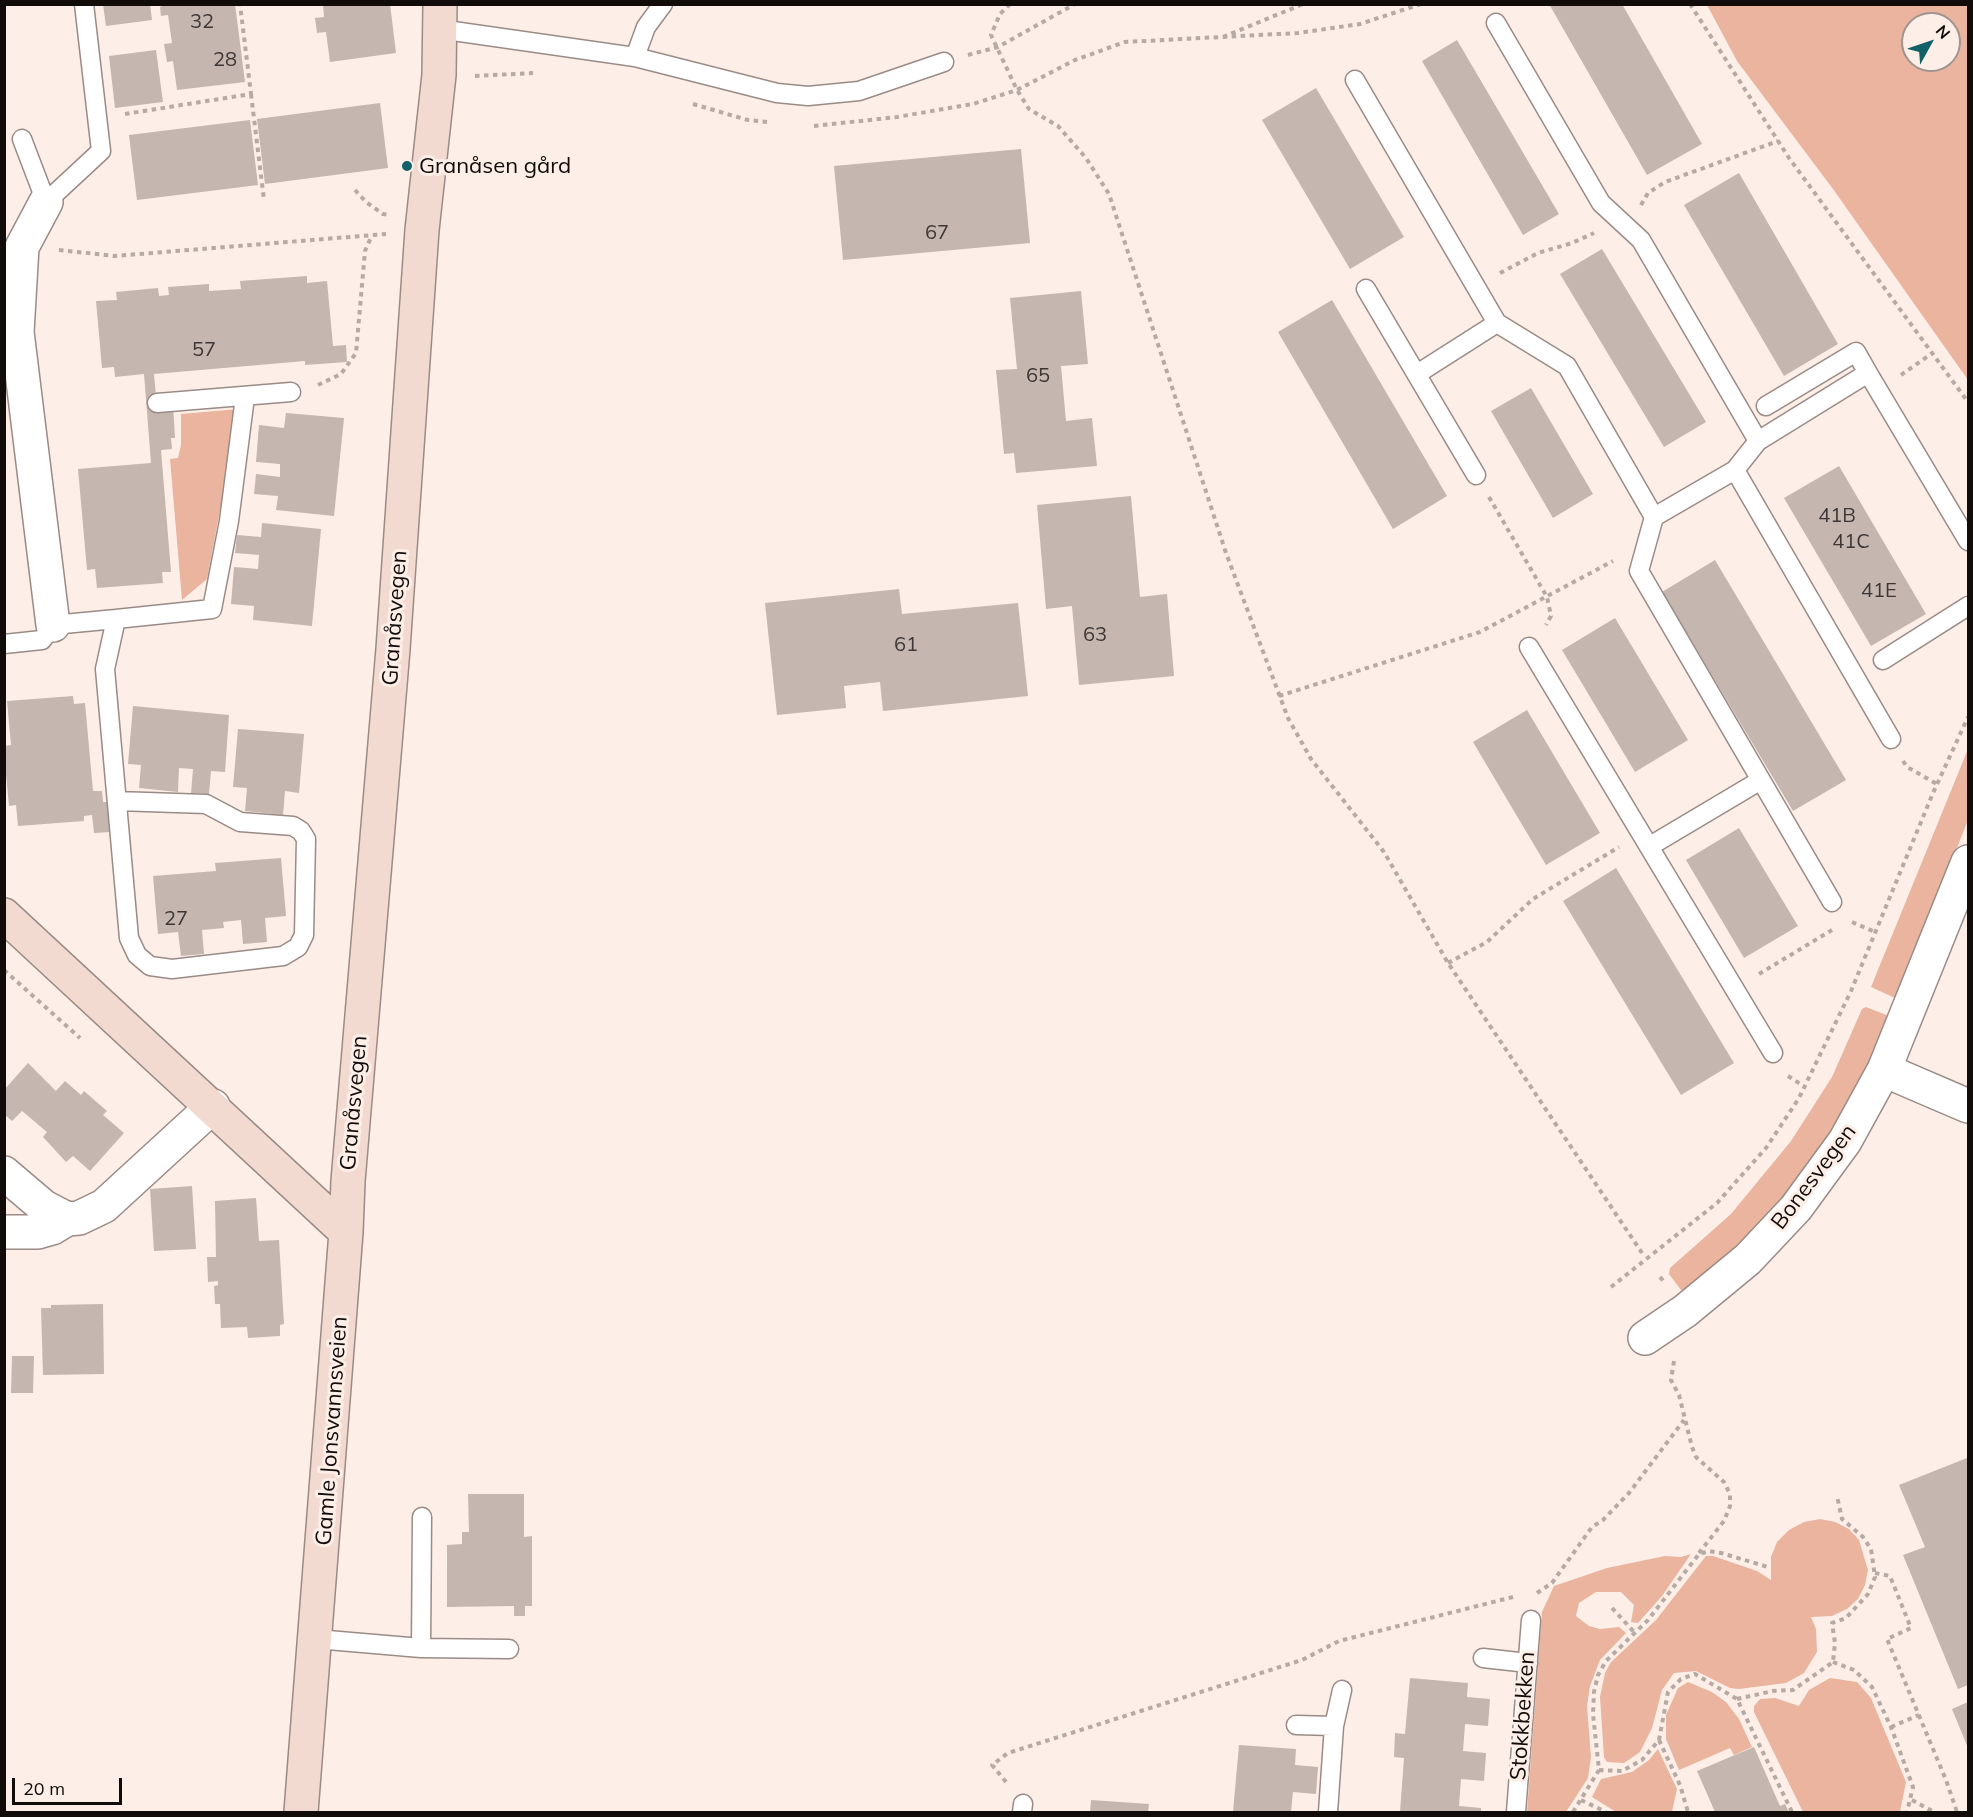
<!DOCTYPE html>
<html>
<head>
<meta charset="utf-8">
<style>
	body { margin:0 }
	#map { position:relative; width:1973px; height:1817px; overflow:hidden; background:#fdeee7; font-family:Mulish,sans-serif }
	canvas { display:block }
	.frame { position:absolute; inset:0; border:6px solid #110c0a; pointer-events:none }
	.north { position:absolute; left:1901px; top:12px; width:60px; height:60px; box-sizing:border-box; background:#fdeee7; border:2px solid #9f948f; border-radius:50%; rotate:50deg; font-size:16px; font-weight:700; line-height:24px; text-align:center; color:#110c0a }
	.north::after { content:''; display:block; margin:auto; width:21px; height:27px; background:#116168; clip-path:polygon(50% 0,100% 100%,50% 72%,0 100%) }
	.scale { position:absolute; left:12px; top:1778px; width:110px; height:27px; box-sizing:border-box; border:3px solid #110c0a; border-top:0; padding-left:8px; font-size:18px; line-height:21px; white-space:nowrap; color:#110c0a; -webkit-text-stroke:4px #fdeee7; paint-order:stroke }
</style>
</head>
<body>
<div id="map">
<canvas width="1973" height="1817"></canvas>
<div class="frame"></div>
<div class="north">N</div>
<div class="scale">20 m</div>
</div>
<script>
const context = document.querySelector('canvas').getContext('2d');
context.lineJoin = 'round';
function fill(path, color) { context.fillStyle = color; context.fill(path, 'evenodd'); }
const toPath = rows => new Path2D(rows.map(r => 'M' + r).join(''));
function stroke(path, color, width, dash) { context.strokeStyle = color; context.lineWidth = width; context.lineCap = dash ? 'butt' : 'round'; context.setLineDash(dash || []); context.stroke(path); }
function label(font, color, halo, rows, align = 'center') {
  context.font = font + ' Mulish,sans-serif'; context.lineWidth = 6; context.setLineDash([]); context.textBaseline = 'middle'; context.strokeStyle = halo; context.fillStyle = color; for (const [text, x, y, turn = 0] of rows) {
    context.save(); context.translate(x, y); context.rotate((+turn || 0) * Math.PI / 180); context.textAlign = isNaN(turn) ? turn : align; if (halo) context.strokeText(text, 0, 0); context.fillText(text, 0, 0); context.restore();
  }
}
fill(toPath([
	[1707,5,1968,5,1968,380,1833,189,1737,61],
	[1913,24,1949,24,1949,60,1913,60],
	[239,409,207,579,182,600,170,459,178,458,181,445,181,414],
	[1968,749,1968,820,1897,999,1871,987],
	[1866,1007,1889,1016,1862,1080,1833,1129,1783,1197,1742,1241,1685,1291,1681,1290,1669,1274,1670,1268,1731,1214,1791,1141,1832,1077,1862,1009],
	[1820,1519,1835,1522,1849,1529,1859,1540,1868,1570,1865,1585,1858,1599,1847,1609,1832,1616,1811,1617,1816,1629,1817,1652,1804,1673,1786,1683,1739,1689,1730,1688,1696,1671,1674,1673,1662,1690,1652,1728,1640,1752,1624,1763,1607,1762,1604,1757,1600,1697,1605,1673,1611,1662,1656,1620,1706,1556,1713,1556,1757,1571,1771,1580,1771,1557,1777,1542,1789,1530,1804,1522],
	[1691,1554,1662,1596,1638,1623,1631,1622,1634,1605,1621,1592,1596,1592,1579,1603,1576,1616,1589,1626,1600,1629,1619,1627,1626,1633,1600,1660,1590,1686,1587,1706,1591,1757,1588,1778,1566,1812,1527,1812,1542,1612,1554,1586,1607,1568,1665,1556,1681,1557],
	[1830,1678,1857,1682,1871,1698,1906,1782,1900,1812,1803,1812,1754,1712,1754,1706,1760,1699,1775,1698,1799,1706,1809,1690],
	[1688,1682,1712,1692,1726,1702,1739,1719,1752,1747,1734,1755,1730,1748,1679,1770,1666,1739,1666,1715,1678,1688],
	[1658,1749,1677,1789,1672,1812,1616,1812,1592,1797,1601,1779,1632,1772,1649,1760]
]), '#eab49e');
fill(toPath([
	[103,4,150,4,152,20,106,26],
	[166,4,235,4,245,82,177,90,173,61,167,62,164,44,172,43,168,15,161,16,160,7],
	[323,4,390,4,396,53,330,62,326,32,317,33,315,18,324,17],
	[1549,4,1622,4,1702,144,1647,175],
	[1457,40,1559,214,1523,235,1422,61],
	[156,50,163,102,115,108,109,56],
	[1316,88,1404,237,1350,269,1262,120],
	[380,103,388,168,265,184,257,119],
	[250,120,258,185,137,200,129,135],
	[1021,149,1030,243,843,260,834,166],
	[1739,173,1838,344,1784,376,1684,205],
	[1602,249,1706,422,1664,447,1560,274],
	[307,276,307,283,327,281,333,346,346,345,347,362,305,365,305,361,154,374,157,407,173,405,175,438,171,438,172,449,161,450,171,572,162,572,163,583,97,588,95,569,87,570,78,469,151,463,144,374,115,377,114,367,102,368,96,301,117,300,116,292,158,288,159,296,169,295,168,287,209,284,209,291,241,289,240,281],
	[1081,291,1088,364,1061,366,1066,421,1092,418,1097,466,1016,473,1014,453,1004,454,996,370,1017,369,1010,298],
	[1332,300,1447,496,1393,529,1278,332],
	[1531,388,1593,494,1553,518,1491,411],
	[286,413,344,418,334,516,276,510,278,496,254,494,256,474,280,477,280,464,256,462,259,425,284,428],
	[1839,466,1926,614,1871,646,1784,498],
	[1131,496,1140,597,1167,594,1174,676,1079,685,1072,606,1046,609,1037,505],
	[262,523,321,529,312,626,253,620,254,606,231,604,234,567,258,569,259,555,235,553,237,535,261,537],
	[1715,560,1846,780,1793,811,1662,592],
	[899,589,902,614,1018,603,1028,696,883,711,880,682,844,686,846,708,777,715,765,603],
	[1615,618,1688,740,1635,772,1562,650],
	[73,696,74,704,85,703,93,791,102,791,103,802,108,802,110,832,94,833,92,815,84,816,84,821,18,826,16,805,9,806,4,753,4,746,11,745,7,701],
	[133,706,229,715,225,772,211,771,209,794,191,793,193,769,179,768,178,792,139,788,141,765,128,764],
	[1527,710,1600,833,1546,865,1473,742],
	[238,729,304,734,299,793,285,791,283,815,245,811,247,788,233,787],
	[1739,828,1798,926,1744,958,1686,860],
	[281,858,286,916,265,918,267,942,243,944,241,920,223,922,224,928,202,930,204,954,181,956,178,932,158,934,153,876,216,871,215,863],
	[1616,868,1734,1063,1681,1095,1563,901],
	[28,1063,56,1091,65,1081,81,1095,84,1091,107,1111,103,1115,124,1133,90,1171,73,1156,66,1162,43,1137,47,1132,22,1111,12,1121,4,1114,4,1090],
	[192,1186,196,1249,154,1251,150,1189],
	[256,1198,259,1241,279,1240,284,1324,280,1325,280,1336,248,1338,247,1327,221,1328,220,1304,215,1304,214,1286,218,1285,218,1281,208,1282,207,1257,216,1257,215,1201],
	[103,1304,104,1374,43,1375,41,1308,51,1308,51,1305],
	[12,1356,34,1356,33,1393,11,1393],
	[1967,1458,1968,1685,1958,1689,1903,1555,1925,1547,1899,1485],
	[468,1494,524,1494,524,1537,532,1536,532,1606,525,1606,525,1616,514,1616,514,1606,447,1607,447,1545,462,1544,462,1532,469,1532],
	[1410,1678,1468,1683,1467,1697,1490,1699,1488,1726,1465,1724,1463,1751,1486,1753,1484,1781,1461,1779,1459,1806,1481,1808,1481,1812,1400,1812,1404,1758,1394,1757,1395,1733,1405,1734],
	[1968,1702,1968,1748,1952,1709],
	[1239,1745,1296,1749,1295,1765,1318,1767,1316,1794,1293,1792,1291,1812,1233,1812],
	[1754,1747,1780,1806,1785,1804,1789,1812,1715,1812,1697,1771],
	[1091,1800,1149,1804,1148,1812,1090,1812]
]), '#c5b6b0');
const lane = toPath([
	[1496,23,1601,203,1641,240,1758,441],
	[439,29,635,57,777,93,808,96,859,91,944,62],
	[635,57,646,27,663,4],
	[1355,80,1497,323,1567,366,1654,517],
	[22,139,46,202,101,151,84,4],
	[1366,289,1476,475],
	[1417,374,1497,323],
	[157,403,291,392],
	[1766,406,1856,352,1868,373],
	[1735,470,1891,739],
	[116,619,212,609,229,521,245,397],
	[4,644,42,640,53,625,116,619,105,669,129,938,137,955,150,966,172,969,283,956,298,947,304,935,306,839,301,831,293,826,240,822,206,804,117,801],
	[1529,647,1773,1053],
	[1883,660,1968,606],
	[1650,846,1761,780],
	[1832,902,1639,571,1654,517,1735,470,1758,441,1868,373,1968,541],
	[316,1639,421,1648,509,1649],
	[421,1648,422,1517],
	[1483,1658,1528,1663],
	[1296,1725,1334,1726],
	[1022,1812,1023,1804],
	[1328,1812,1334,1726,1342,1690],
	[1516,1812,1531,1620]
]);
const street = toPath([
	[46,202,22,247,17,332,53,625],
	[1884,1070,1968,1106],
	[4,1173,44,1207,67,1219,79,1218,104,1206,213,1106],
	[4,1232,38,1232,52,1228,67,1219],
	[1645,1338,1685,1311,1748,1259,1796,1208,1845,1141,1884,1070,1968,862]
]);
const secondary = toPath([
	[4,915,346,1232],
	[301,1812,346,1232,348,1181,393,649,422,230,439,75,440,4]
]);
stroke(lane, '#9a8b86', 21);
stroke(street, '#9a8b86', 36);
stroke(secondary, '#9a8b86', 36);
stroke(toPath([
	[1010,4,1000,14,991,35,1017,90,1029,109,1058,126,1086,158,1109,194,1226,553,1288,718,1311,759,1384,852,1448,963,1642,1253],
	[1690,4,1789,158,1968,402],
	[1223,37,1303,4],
	[968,55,998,47,1075,4],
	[475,76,533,73],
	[251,94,264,200],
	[693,104,748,120,767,122],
	[125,114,251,94,240,4],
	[814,126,897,117,973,104,1017,90,1075,60,1125,42,1298,33,1360,24,1421,4],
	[355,190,366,202,383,214,390,215],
	[1641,205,1648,193,1665,182,1778,141],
	[59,250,115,256,386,234],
	[1500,273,1538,253,1572,243,1594,233],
	[1901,375,1931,354],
	[318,385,341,374,356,353,365,251,372,235],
	[1489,497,1547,597,1551,616,1546,625],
	[1279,696,1480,632,1613,561],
	[1903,761,1907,767,1937,784],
	[1852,922,1875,932],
	[1448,963,1487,942,1533,899,1619,847],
	[4,970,80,1038],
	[1759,974,1832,930],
	[1788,1076,1805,1087],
	[1660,1277,1665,1283],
	[1611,1287,1717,1203,1766,1148,1799,1098,1851,991,1933,793,1968,717],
	[1674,1361,1671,1380,1679,1395,1692,1447,1696,1457,1724,1482,1730,1494,1730,1506,1724,1521,1699,1553],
	[1875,1573,1890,1576,1911,1628,1887,1639,1946,1780,1957,1812],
	[1537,1593,1552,1583,1592,1527,1603,1520,1629,1493,1684,1420],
	[1612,1608,1635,1633],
	[1833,1662,1854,1670,1872,1687,1891,1727,1913,1787,1907,1812],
	[1737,1699,1773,1691,1793,1690,1833,1662,1835,1643,1832,1623,1846,1618,1868,1594,1875,1577,1871,1549,1863,1537,1842,1519,1837,1496],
	[1891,1727,1919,1715],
	[1659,1740,1680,1785,1688,1812],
	[1599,1770,1622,1771,1642,1760,1659,1740,1668,1692,1681,1679,1695,1674,1737,1699,1792,1812],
	[1006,1782,992,1765,1008,1753,1302,1660,1339,1641,1513,1597],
	[1581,1800,1606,1812],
	[1912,1800,1934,1812],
	[1573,1812,1599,1770,1593,1714,1594,1692,1598,1675,1606,1661,1648,1620,1699,1554,1709,1551,1721,1553,1768,1567]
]), '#b6aaa4', 4, [4.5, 4.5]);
stroke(lane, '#fff', 18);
stroke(street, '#fff', 33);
stroke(secondary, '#f2dad0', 33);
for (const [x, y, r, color] of [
	[407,166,6,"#116168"]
]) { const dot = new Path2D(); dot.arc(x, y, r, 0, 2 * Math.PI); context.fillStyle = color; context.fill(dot); stroke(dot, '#fdeee7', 2); }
label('20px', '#3e3634', null, [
	["32",202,22],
	["28",225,60],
	["67",937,233],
	["57",204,350],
	["65",1038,376],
	["41B",1837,516],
	["41C",1851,542],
	["41E",1879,591],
	["63",1095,635],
	["61",906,645],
	["27",176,919]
]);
label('22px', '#110c0a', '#fdeee7', [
	["Granåsen gård",419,166]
], 'left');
label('22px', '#110c0a', '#fdeee7', [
	["Granåsvegen",395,618,-86],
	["Granåsvegen",354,1103,-85],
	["Bonesvegen",1814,1177,-53],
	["Gamle Jonsvannsveien",332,1431,-86],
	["Stokkbekken",1523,1716,-86]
]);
</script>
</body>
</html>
